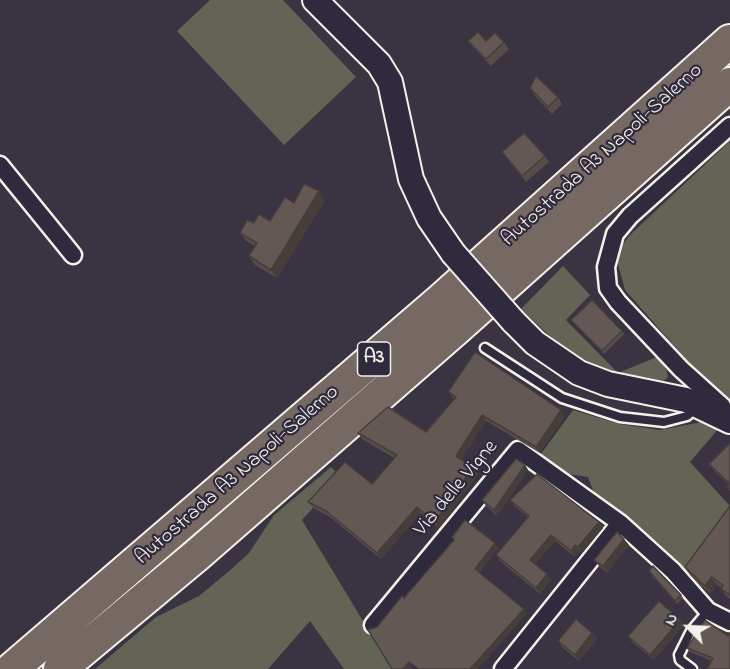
<!DOCTYPE html>
<html>
<head>
<meta charset="utf-8">
<style>
	body { margin:0 }
	#map { position:relative; width:730px; height:669px; overflow:hidden; background:#3a3342; font-family:"Indie Flower",sans-serif }
	canvas { display:block }
	.north { position:absolute; left:658px; top:597px; width:60px; height:60px; -webkit-text-stroke:4px #2f2a3d; paint-order:stroke; rotate:294deg; font-size:16px; font-weight:700; line-height:24px; text-align:center; color:#f4f1e8 }
	.north::after { content:''; display:block; margin:auto; width:21px; height:27px; background:#f4f1e8; clip-path:polygon(50% 0,100% 100%,50% 72%,0 100%) }
</style>
</head>
<body>
<div id="map">
<canvas width="730" height="669"></canvas>
<div class="north">N</div>
</div>
<script>
const context = document.querySelector('canvas').getContext('2d');
context.lineJoin = 'round';
function fill(path, color) { context.fillStyle = color; context.fill(path, 'evenodd'); }
const toPath = rows => new Path2D(rows.map(r => 'M' + r).join(''));
function stroke(path, color, width, dash) { context.strokeStyle = color; context.lineWidth = width; context.lineCap = dash ? 'butt' : 'round'; context.setLineDash(dash || []); context.stroke(path); }
function label(font, color, halo, rows, align = 'center') {
  context.font = font + ' "Indie Flower",sans-serif'; context.lineWidth = 4.5; context.setLineDash([]); context.textBaseline = 'middle'; context.strokeStyle = halo; context.fillStyle = color; for (const [text, x, y, turn = 0] of rows) {
    context.save(); context.translate(x, y); context.rotate((+turn || 0) * Math.PI / 180); context.textAlign = isNaN(turn) ? turn : align; if (halo) context.strokeText(text, 0, 0); context.fillText(text, 0, 0); context.restore();
  }
}
fill(toPath([
	[210,0,283,0,356,77,284,145,177,31],
	[730,141,730,409,625,290,618,264,623,244,631,234],
	[563,266,590,295,566,320,618,373,657,357,667,371,668,377,661,383,604,372,567,352,521,309],
	[573,410,619,424,660,430,707,421,720,427,690,462,730,506,730,513,685,573,678,563,596,498,588,477,562,473,538,458],
	[331,467,341,477,302,520,392,669,344,669,310,621,268,669,95,669,156,617,199,596,228,572,249,553,274,515]
]), '#636456');
const lane = toPath([
	[485,348,562,398,620,417,664,422,687,416,696,408],
	[692,669,680,660,679,655,691,631,708,611]
]);
const street = toPath([
	[0,165,73,255],
	[729,420,722,406,681,369,618,302,608,288,606,267,615,234,630,216,730,126],
	[373,625,518,450,620,523,673,571,708,611,730,622],
	[503,669,620,523]
]);
const secondary = toPath([
	[315,0,379,64,390,82,411,179,429,218,453,253],
	[513,321,535,343,579,373,608,384,686,400,730,421]
]);
const highway = toPath([
	[12,669,440,301,730,41],
	[60,669,197,555,457,328,730,84]
]);
stroke(lane, '#f4f1e8', 13);
stroke(street, '#f4f1e8', 21);
stroke(secondary, '#f4f1e8', 28);
stroke(highway, '#f4f1e8', 36);
stroke(lane, '#2f2a3d', 8);
stroke(street, '#2f2a3d', 16);
stroke(secondary, '#2f2a3d', 24);
stroke(highway, '#766964', 32);
const secondaryBridge = toPath([
	[453,253,513,321]
]);
stroke(secondaryBridge, '#f4f1e8', 28, []);
stroke(secondaryBridge, '#2f2a3d', 24);
fill(toPath([
	[468,41,504,42,509,49,491,66,473,47],
	[530,88,558,97,562,104,552,114,534,95],
	[502,152,545,156,549,162,526,182],
	[325,200,277,278,255,265,249,256,255,246,246,241,240,233,270,221,294,203],
	[571,320,622,331,624,334,604,354],
	[448,392,565,416,540,453,486,421,461,460,478,474,439,528,421,513,381,559,330,517,313,508,308,502,372,484,394,458,362,439,358,433,426,432,454,399],
	[730,443,730,491,727,487,729,485,715,472,709,464],
	[525,465,528,470,497,516,486,506,482,500],
	[510,500,599,522,603,528,582,553,580,551,575,557,555,541,535,564,547,574,551,580,540,594,500,561,496,555,528,517,514,506],
	[730,506,730,599,726,596,721,589,721,588,717,585,710,594,690,575,685,567],
	[629,545,607,573,599,566,594,560],
	[651,575,681,595,683,598,677,604],
	[680,620,684,625,654,660,632,642,628,636],
	[592,633,597,639,579,661,562,647,558,641],
	[728,636,712,661,690,652,687,648]
]), '#564c48');
fill(toPath([
	[319,191,325,200,277,278,271,270],
	[561,410,565,416,540,453,536,447],
	[482,415,486,421,460,462,456,456],
	[525,465,528,470,497,516,494,510],
	[473,467,478,474,439,528,435,522],
	[417,507,421,513,381,559,377,553],
	[599,522,603,528,582,553,578,547],
	[551,535,555,541,534,565,530,560],
	[624,539,629,545,607,573,603,566],
	[495,543,499,548,479,574,475,569],
	[575,545,580,551,575,557,571,551],
	[547,574,551,580,540,594,536,588],
	[712,577,717,585,710,594,705,586],
	[524,609,527,614,478,669,470,669],
	[680,620,684,625,654,660,650,655],
	[592,633,597,639,579,661,575,655],
	[409,662,413,667,411,669,403,669]
]), '#463e3b');
const building = toPath([
	[478,32,486,41,495,33,504,42,486,59,468,41,478,32],
	[536,76,558,97,548,107,530,88,536,76],
	[524,133,545,156,522,176,502,152,524,133],
	[304,184,319,191,271,270,249,256,257,243,240,233,247,220,254,223,259,214,270,221,285,197,294,203,304,184],
	[592,300,622,331,602,351,571,320,592,300],
	[475,352,561,410,536,447,482,415,456,456,473,467,435,522,417,507,377,553,326,511,308,502,345,462,372,484,397,455,358,433,388,407,426,432,456,397,448,392,475,352],
	[730,443,730,489,727,487,730,484,709,464,730,443],
	[516,459,525,465,494,510,482,500,516,459],
	[537,474,599,522,578,547,575,545,571,551,551,535,530,560,547,574,536,588,496,555,529,516,510,500,537,474],
	[730,506,730,595,721,589,723,585,712,577,705,586,685,567,730,506],
	[465,520,495,543,475,569,524,609,470,669,419,669,409,662,403,669,392,669,368,630,377,627,402,596,404,598,454,540,452,537,465,520],
	[617,532,624,539,603,566,594,560,617,532],
	[653,566,681,595,675,601,649,571,653,566],
	[659,601,680,620,650,655,628,636,659,601],
	[576,619,592,633,575,655,558,641,576,619],
	[705,620,728,636,730,633,730,669,707,669,713,658,687,648,705,620]
]);
fill(building, '#645854');
stroke(building, '#463e3b', 1.5);
for (const [x, y, w] of [
	[374,359,33]
]) { const box = new Path2D(); box.roundRect(x - w / 2, y - 17, w, 34, 4.5); context.fillStyle = '#2f2a3d'; context.fill(box); stroke(box, '#f4f1e8', 1.5); }
label('bold 20px', '#f4f1e8', null, [
	["A3",374,359]
]);
label('21px', '#f4f1e8', '#2f2a3d', [
	["Autostrada A3 Napoli-Salerno",603,156,-42],
	["Autostrada A3 Napoli-Salerno",238,476,-41],
	["Via delle Vigne",457,489,-50]
]);
</script>
</body>
</html>
